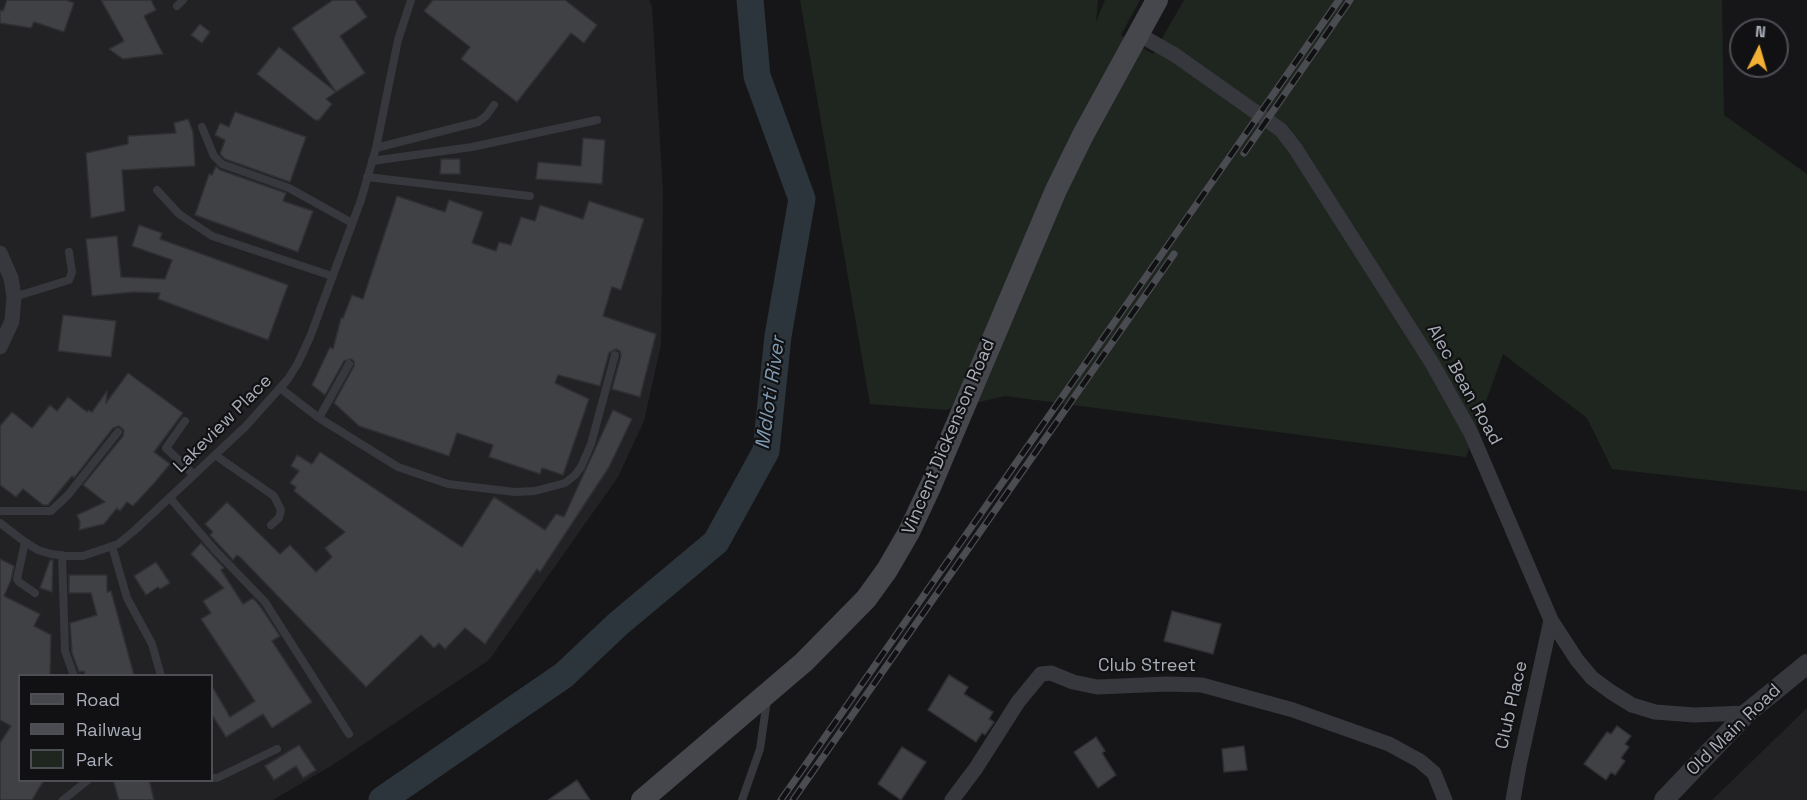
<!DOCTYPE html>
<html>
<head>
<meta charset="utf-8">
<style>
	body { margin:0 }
	#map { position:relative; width:1807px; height:800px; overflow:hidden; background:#161618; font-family:"Space Grotesk",sans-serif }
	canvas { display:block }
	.legend { position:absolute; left:18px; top:674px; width:195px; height:108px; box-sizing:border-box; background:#111113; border:2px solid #4d4f55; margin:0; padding:8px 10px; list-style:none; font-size:18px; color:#a8adb8 }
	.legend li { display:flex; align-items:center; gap:12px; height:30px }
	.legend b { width:30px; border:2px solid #4d4f55 }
	.north { position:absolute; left:1729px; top:18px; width:60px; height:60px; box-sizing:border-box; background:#111113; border:2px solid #4d4f55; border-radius:50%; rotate:5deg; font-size:16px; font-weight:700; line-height:24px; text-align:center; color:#a8adb8 }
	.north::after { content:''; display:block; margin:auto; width:21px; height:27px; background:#f2b134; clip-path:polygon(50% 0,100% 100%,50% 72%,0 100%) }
</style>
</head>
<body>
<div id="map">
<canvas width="1807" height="800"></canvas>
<ul class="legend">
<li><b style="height:8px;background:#45474d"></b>Road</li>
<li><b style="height:8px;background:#4a4c52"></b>Railway</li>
<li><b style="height:16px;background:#1e261f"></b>Park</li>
</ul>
<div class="north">N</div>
</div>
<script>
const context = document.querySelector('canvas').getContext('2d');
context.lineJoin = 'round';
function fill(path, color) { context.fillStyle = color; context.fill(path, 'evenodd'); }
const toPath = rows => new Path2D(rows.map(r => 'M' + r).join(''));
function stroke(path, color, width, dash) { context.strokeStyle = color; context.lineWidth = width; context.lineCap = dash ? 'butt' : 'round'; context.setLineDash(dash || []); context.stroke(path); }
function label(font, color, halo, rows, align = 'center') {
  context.font = font + ' "Space Grotesk",sans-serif'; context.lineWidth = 4.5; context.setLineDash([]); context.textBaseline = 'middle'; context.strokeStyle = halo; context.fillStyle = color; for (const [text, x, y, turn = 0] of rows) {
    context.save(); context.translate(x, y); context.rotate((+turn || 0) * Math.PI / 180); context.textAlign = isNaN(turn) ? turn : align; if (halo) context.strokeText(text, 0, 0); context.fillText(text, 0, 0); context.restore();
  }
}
fill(toPath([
	[0,0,649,0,652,6,663,193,661,345,644,421,618,477,489,660,331,766,273,800,0,800],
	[20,676,212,676,212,780,20,780],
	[1807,708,1807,800,1712,800]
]), '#222225');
fill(toPath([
	[800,0,1098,0,1096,22,1105,0,1140,0,1121,35,1153,54,1184,0,1722,0,1724,115,1807,174,1807,491,1612,469,1587,418,1503,354,1466,457,1005,396,945,410,870,404]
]), '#1e261f');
stroke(toPath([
	[382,800,564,675,618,624,716,542,766,451,778,336,802,199,757,76,750,0]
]), '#2c353c', 27);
const building = toPath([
	[7,0,66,0,74,3,64,32,34,22,31,28,0,23,0,10,3,11,7,0],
	[101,0,151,0,156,10,144,16,163,54,123,59,109,49,124,41,101,0],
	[333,0,355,0,367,17,340,36,365,73,336,92,292,28,333,0],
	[433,0,565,0,597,25,584,43,571,33,517,102,461,59,470,47,424,11,433,0],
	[200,24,210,32,202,43,191,35,200,24],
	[279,47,336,92,326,99,332,104,319,120,315,120,257,74,279,47],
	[235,112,306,137,290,182,225,159,220,154,225,140,215,135,220,123,229,127,235,112],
	[188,119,193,132,195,166,122,170,125,211,91,218,86,153,128,144,128,136,176,133,174,123,188,119],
	[583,138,605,140,602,184,536,179,538,162,581,166,583,138],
	[441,159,460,159,460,174,440,174,441,159],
	[216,166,220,170,286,193,283,201,313,211,298,252,195,215,209,174,212,175,216,166],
	[397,196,445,212,449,200,483,212,472,243,496,251,499,242,511,245,521,217,535,221,540,205,583,219,589,201,644,219,621,290,612,287,603,316,656,334,640,397,612,389,621,356,620,351,616,349,609,353,600,386,558,375,555,383,589,399,563,475,542,468,540,474,489,457,493,445,457,433,449,456,359,426,334,403,354,366,354,361,351,359,344,361,325,395,312,385,330,347,333,349,341,318,343,318,352,295,363,299,397,196],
	[139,225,162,233,160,239,288,285,268,340,158,299,160,293,134,292,92,296,86,239,117,236,121,277,165,279,172,260,132,246,139,225],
	[63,315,116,321,111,357,58,351,63,315],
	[128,373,183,413,154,452,170,464,156,481,133,506,127,502,120,511,117,508,104,524,79,530,80,522,77,515,105,502,83,485,123,436,124,430,119,426,113,428,74,478,72,476,48,505,43,505,23,489,16,497,0,485,0,426,12,412,32,428,50,405,57,411,68,397,87,412,88,410,92,412,107,391,106,403,128,373],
	[613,410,632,419,609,467,540,572,537,569,485,644,465,628,445,649,439,643,434,648,421,635,366,687,241,558,237,555,233,560,210,535,213,532,205,524,227,502,280,554,290,545,316,572,332,557,325,548,345,532,294,491,296,487,290,483,299,471,291,466,297,455,312,464,320,452,462,547,494,497,545,530,556,514,564,517,613,410],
	[201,543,224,568,221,570,243,604,253,598,260,606,280,636,272,641,312,702,272,728,263,714,226,737,212,715,212,686,230,717,255,701,201,619,211,613,203,601,224,588,191,554,201,543],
	[0,559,14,566,11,580,4,596,40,614,34,626,51,635,50,675,20,675,20,780,44,780,32,800,0,800,0,743,11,726,0,720,0,559],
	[50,560,53,560,52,592,40,588,50,560],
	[156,562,170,583,160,589,158,587,146,595,134,576,156,562],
	[69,575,107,575,107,592,111,591,134,675,85,675,84,671,79,672,72,653,70,623,97,615,91,593,69,593,69,575],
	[1172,611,1221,624,1213,654,1164,641,1172,611],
	[949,675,968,687,964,694,993,712,989,719,994,722,985,735,982,733,976,742,928,710,949,675],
	[1617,726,1631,736,1625,744,1629,747,1621,758,1625,761,1615,775,1611,772,1606,780,1584,764,1607,732,1611,734,1617,726],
	[1096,737,1105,751,1102,753,1116,775,1098,788,1074,752,1096,737],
	[299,745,316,770,303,778,296,766,274,780,265,766,299,745],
	[1244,746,1247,770,1224,772,1222,749,1244,746],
	[902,747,926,762,901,800,878,784,902,747],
	[113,780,149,780,154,800,119,800,113,780],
	[577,780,590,800,548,800,577,780]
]);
fill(building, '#404145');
stroke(building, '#303034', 1.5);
stroke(toPath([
	[177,6,183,0],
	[202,127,214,156,222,164,289,188,352,223],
	[376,148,478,122,486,116,494,105],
	[372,161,472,147,597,120],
	[367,177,530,196],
	[157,190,179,214,212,236,332,276],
	[14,297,69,280,72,272,69,252],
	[280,388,319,418,398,467,448,484,515,492,535,491,565,483,575,475,581,467,591,444,615,355],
	[319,418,349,364],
	[185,421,166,448,194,475],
	[215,455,274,496,281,510,279,518,271,525],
	[170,498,214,549,265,602,349,734],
	[0,511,51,511,68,495,118,432],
	[0,523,25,542,38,550,51,554,66,556,83,556,118,544,134,531,246,426,288,379,298,363,310,337,361,200,376,148,398,40,411,0],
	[25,542,17,579,19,582,35,593],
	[112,546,127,598,152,644,161,676],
	[62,555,65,651,74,676],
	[212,778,217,778,277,749],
	[63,800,88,780],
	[742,800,760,749,767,700]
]), '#37383d', 8);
stroke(toPath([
	[1138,34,1175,55,1281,130,1295,148,1432,363,1471,433,1551,620,1577,660,1592,678,1611,692,1632,705,1655,712,1694,715,1747,713],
	[0,253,11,278,14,297,12,321,0,347],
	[952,800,976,768,1018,702,1041,674,1051,673,1073,682,1097,687,1167,684,1202,685,1293,710,1389,744,1420,761,1434,773,1445,800],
	[1513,800,1519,766,1551,620]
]), '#37383d', 15);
stroke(toPath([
	[1664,800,1747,713,1807,664]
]), '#37383d', 20);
stroke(toPath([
	[642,800,804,662,866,599,887,570,909,532,931,485,1056,190,1083,135,1157,0]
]), '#45474d', 22);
const rail = toPath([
	[1244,153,1350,0],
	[781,800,1339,0],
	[793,800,1174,254]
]);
stroke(rail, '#4a4c52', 7);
stroke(rail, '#111113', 4.5, [14]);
label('18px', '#a8adb8', '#111113', [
	["Alec Bean Road",1464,385,61],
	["Lakeview Place",223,424,-45],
	["Vincent Dickenson Road",949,437,-67],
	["Club Street",1147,666],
	["Club Place",1512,705,-77],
	["Old Main Road",1734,730,-44]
]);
label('italic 20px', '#7f9bb3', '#111113', [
	["Mdloti River",771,393,-82]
]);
</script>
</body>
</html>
